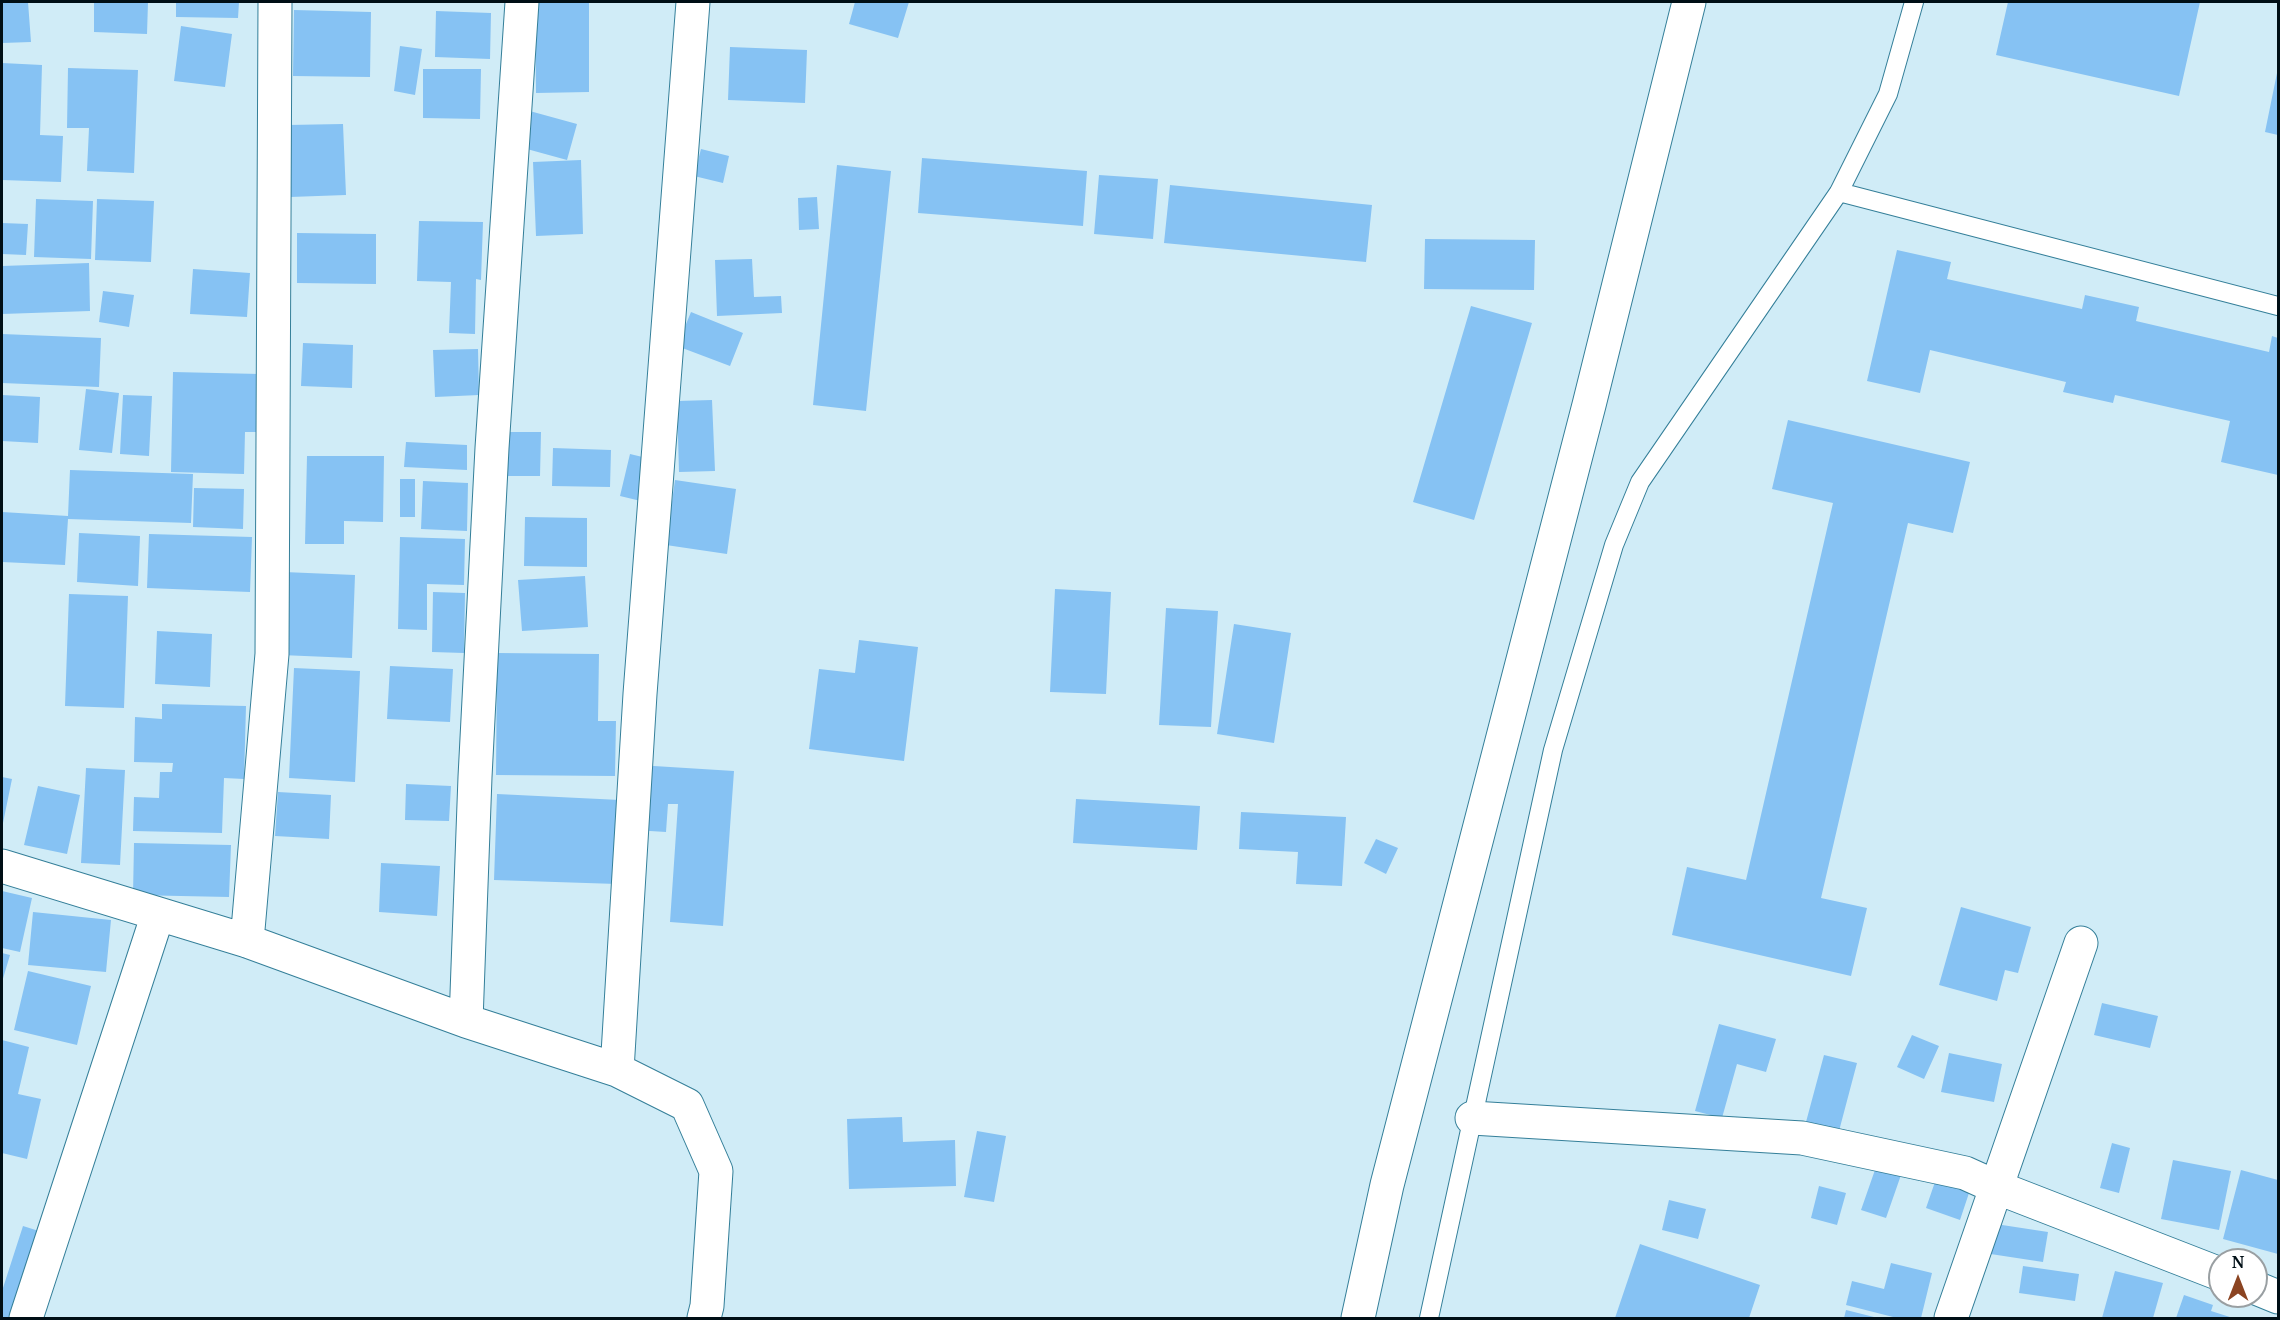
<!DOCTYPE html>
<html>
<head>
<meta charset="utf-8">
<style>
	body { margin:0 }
	#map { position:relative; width:2280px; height:1320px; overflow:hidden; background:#d0ecf7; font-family:"Noto Serif",serif }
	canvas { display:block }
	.frame { position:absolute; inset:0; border:3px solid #000f16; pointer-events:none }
	.north { position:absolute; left:2208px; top:1248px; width:60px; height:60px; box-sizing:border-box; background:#fff; border:2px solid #999fa2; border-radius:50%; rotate:0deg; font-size:16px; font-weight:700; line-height:24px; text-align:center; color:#000f16 }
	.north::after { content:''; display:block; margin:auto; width:21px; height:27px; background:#8b4422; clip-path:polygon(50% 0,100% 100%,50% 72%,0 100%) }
</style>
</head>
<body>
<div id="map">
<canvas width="2280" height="1320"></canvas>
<div class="frame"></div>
<div class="north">N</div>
</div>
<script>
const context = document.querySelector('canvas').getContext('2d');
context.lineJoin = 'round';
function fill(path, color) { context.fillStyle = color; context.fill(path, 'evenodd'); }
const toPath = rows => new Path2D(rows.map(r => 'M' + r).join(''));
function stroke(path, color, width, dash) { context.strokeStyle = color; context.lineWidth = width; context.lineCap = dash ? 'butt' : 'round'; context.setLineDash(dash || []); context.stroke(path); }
fill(toPath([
	[2,2,28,2,31,42,2,43],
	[94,2,148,2,147,34,94,32],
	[176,2,239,2,238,18,176,17],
	[535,2,589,2,589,92,536,93],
	[855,2,909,2,898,38,849,24],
	[2008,2,2200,2,2179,96,1996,55],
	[294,10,371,12,370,77,293,76],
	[436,11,491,13,490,59,435,57],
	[181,26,232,34,225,87,174,81],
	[400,46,422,49,415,95,394,91],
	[730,47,807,50,805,103,728,100],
	[2,63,42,65,40,135,63,136,61,182,2,180],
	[68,68,138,70,134,173,87,171,89,128,67,128],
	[423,69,481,69,480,119,423,118],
	[2277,73,2278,73,2278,135,2265,132],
	[526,110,577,124,567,160,516,146],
	[343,124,346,195,290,197,288,125],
	[701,149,729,156,723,183,694,176],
	[922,158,1087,171,1083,226,918,213],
	[581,160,583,234,536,236,533,162],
	[837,165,891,171,866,411,813,405],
	[1099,175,1158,179,1153,239,1094,234],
	[1170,185,1372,205,1366,262,1164,243],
	[817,197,819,229,799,230,798,198],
	[36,199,93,201,91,259,34,257],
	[97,199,154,201,151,262,95,260],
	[419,221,483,222,481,280,476,279,475,334,449,333,451,282,417,281],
	[2,223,28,224,26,255,2,254],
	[297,233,376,234,376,284,297,283],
	[1425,239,1535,240,1534,290,1424,289],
	[1897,250,1951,262,1947,279,2082,309,2085,295,2139,307,2136,321,2269,352,2272,336,2278,338,2278,475,2221,462,2230,421,2115,395,2113,403,2063,392,2066,382,1930,350,1920,393,1867,381],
	[752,259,754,297,781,296,782,313,717,316,715,260],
	[89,263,90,311,2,314,2,266],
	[193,269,250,273,247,317,190,314],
	[103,291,134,295,129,327,99,322],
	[1471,306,1532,323,1474,520,1413,502],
	[691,312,743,333,730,366,677,346],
	[2,334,101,338,99,387,2,383],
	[303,343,353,345,352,388,301,386],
	[478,349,479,395,435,397,433,350],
	[173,372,260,374,258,432,245,432,244,474,171,472],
	[86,389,119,393,112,453,79,450],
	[2,395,40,397,38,443,2,441],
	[123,395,152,396,149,456,120,454],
	[712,400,715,471,679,472,677,401],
	[1788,420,1970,462,1953,533,1908,523,1821,898,1867,908,1851,976,1672,935,1687,867,1746,880,1833,503,1772,489],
	[506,432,541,432,540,476,505,476],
	[406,442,467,445,467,470,404,467],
	[553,448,611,450,610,487,552,486],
	[630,454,655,460,645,502,620,496],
	[307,456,384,456,383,522,344,521,344,544,305,544],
	[70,470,193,474,191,523,68,519,65,565,2,562,2,512,68,516],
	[400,479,415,479,415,517,400,517],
	[675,480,736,489,727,554,666,545],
	[423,481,468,483,467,531,421,529],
	[194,488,244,489,243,529,193,527],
	[525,517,587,518,587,567,524,566],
	[79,533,140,536,138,586,77,582],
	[149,534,252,537,250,592,147,588],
	[400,537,465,539,464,585,427,584,427,630,398,629],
	[284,572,355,575,352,658,281,655],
	[585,576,588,627,522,631,518,580],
	[1055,589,1111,592,1106,694,1050,692],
	[433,592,465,593,464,653,432,652],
	[69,594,128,596,124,708,65,706],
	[1166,608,1218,611,1211,727,1159,725],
	[1234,624,1291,633,1274,743,1217,734],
	[157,631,212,634,210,687,155,684],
	[859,640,918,647,904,761,809,749,819,669,855,673],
	[497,653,599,654,598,721,616,721,615,776,496,775],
	[390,666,453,669,450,722,387,719],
	[294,668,360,671,355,782,289,778],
	[162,704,246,706,244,779,224,778,222,833,133,831,134,797,159,798,160,772,172,772,173,763,134,762,135,717,162,719],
	[638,765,734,771,723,926,670,922,678,804,668,804,666,832,634,830],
	[86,768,125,770,120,865,81,863],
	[2,777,12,779,3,823,2,823],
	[406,784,451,786,449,821,405,820],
	[38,786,80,795,67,854,24,845],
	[278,792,331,795,329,839,275,836],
	[497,794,620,800,617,884,494,880],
	[1076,799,1200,806,1197,850,1073,843],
	[1241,812,1346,817,1342,886,1296,884,1298,852,1239,849],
	[1376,839,1398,848,1386,874,1364,863],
	[134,843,231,845,229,897,133,895],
	[381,863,440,866,437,916,379,912],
	[2,891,32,898,20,952,2,948],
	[1961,907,2031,927,2018,973,2005,970,1997,1001,1939,985],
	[33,912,111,920,106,972,28,965],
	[2,953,10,955,2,982],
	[28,971,91,986,77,1045,14,1030],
	[2102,1003,2158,1016,2150,1048,2094,1035],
	[1719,1024,1776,1039,1766,1072,1737,1064,1722,1118,1695,1111],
	[1912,1035,1939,1046,1924,1079,1897,1067],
	[2,1040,29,1047,18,1094,41,1099,27,1159,2,1153],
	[1949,1053,2002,1064,1994,1102,1941,1092],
	[1824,1055,1857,1063,1839,1131,1806,1122],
	[902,1117,903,1142,955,1140,956,1186,849,1189,847,1119],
	[977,1131,1006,1136,994,1202,964,1197],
	[2112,1143,2130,1148,2119,1193,2100,1188],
	[2173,1160,2231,1171,2219,1230,2161,1219],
	[1876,1167,1901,1175,1886,1218,1861,1210],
	[2241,1170,2278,1180,2278,1254,2223,1239],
	[1936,1179,1970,1190,1960,1220,1926,1208],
	[1819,1186,1846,1193,1837,1225,1811,1218],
	[1669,1200,1706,1209,1698,1239,1662,1230],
	[1989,1223,2048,1232,2043,1262,1984,1253],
	[23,1226,42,1232,14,1318,2,1318,2,1291],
	[1640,1244,1760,1285,1749,1318,1615,1318],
	[1891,1263,1932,1273,1921,1318,1897,1318,1846,1305,1852,1281,1884,1289],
	[2023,1266,2079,1274,2075,1301,2019,1293],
	[2115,1271,2163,1283,2153,1318,2102,1318],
	[2184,1295,2213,1305,2211,1311,2233,1318,2176,1318],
	[1846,1310,1878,1318,1844,1318]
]), '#86c2f3');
const service = toPath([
	[1839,192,2278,306],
	[1429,1318,1553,750,1614,545,1640,482,1839,192,1888,94,1914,2]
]);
const minor = toPath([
	[2,866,247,941,466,1021,617,1070,687,1105,716,1171,707,1306,704,1318],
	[247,941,272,654,275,2],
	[466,1021,475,777,492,448,522,2],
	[617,1070,640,694,693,2],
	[1472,1118,1802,1138,1965,1173,1996,1187,2220,1274],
	[2256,1288,2278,1297],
	[26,1318,158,914],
	[1358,1318,1387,1185,1589,405,1689,2],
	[1951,1318,2081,943]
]);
stroke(service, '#347f99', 20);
stroke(minor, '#347f99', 35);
stroke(service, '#fff', 18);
stroke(minor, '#fff', 33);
</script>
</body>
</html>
